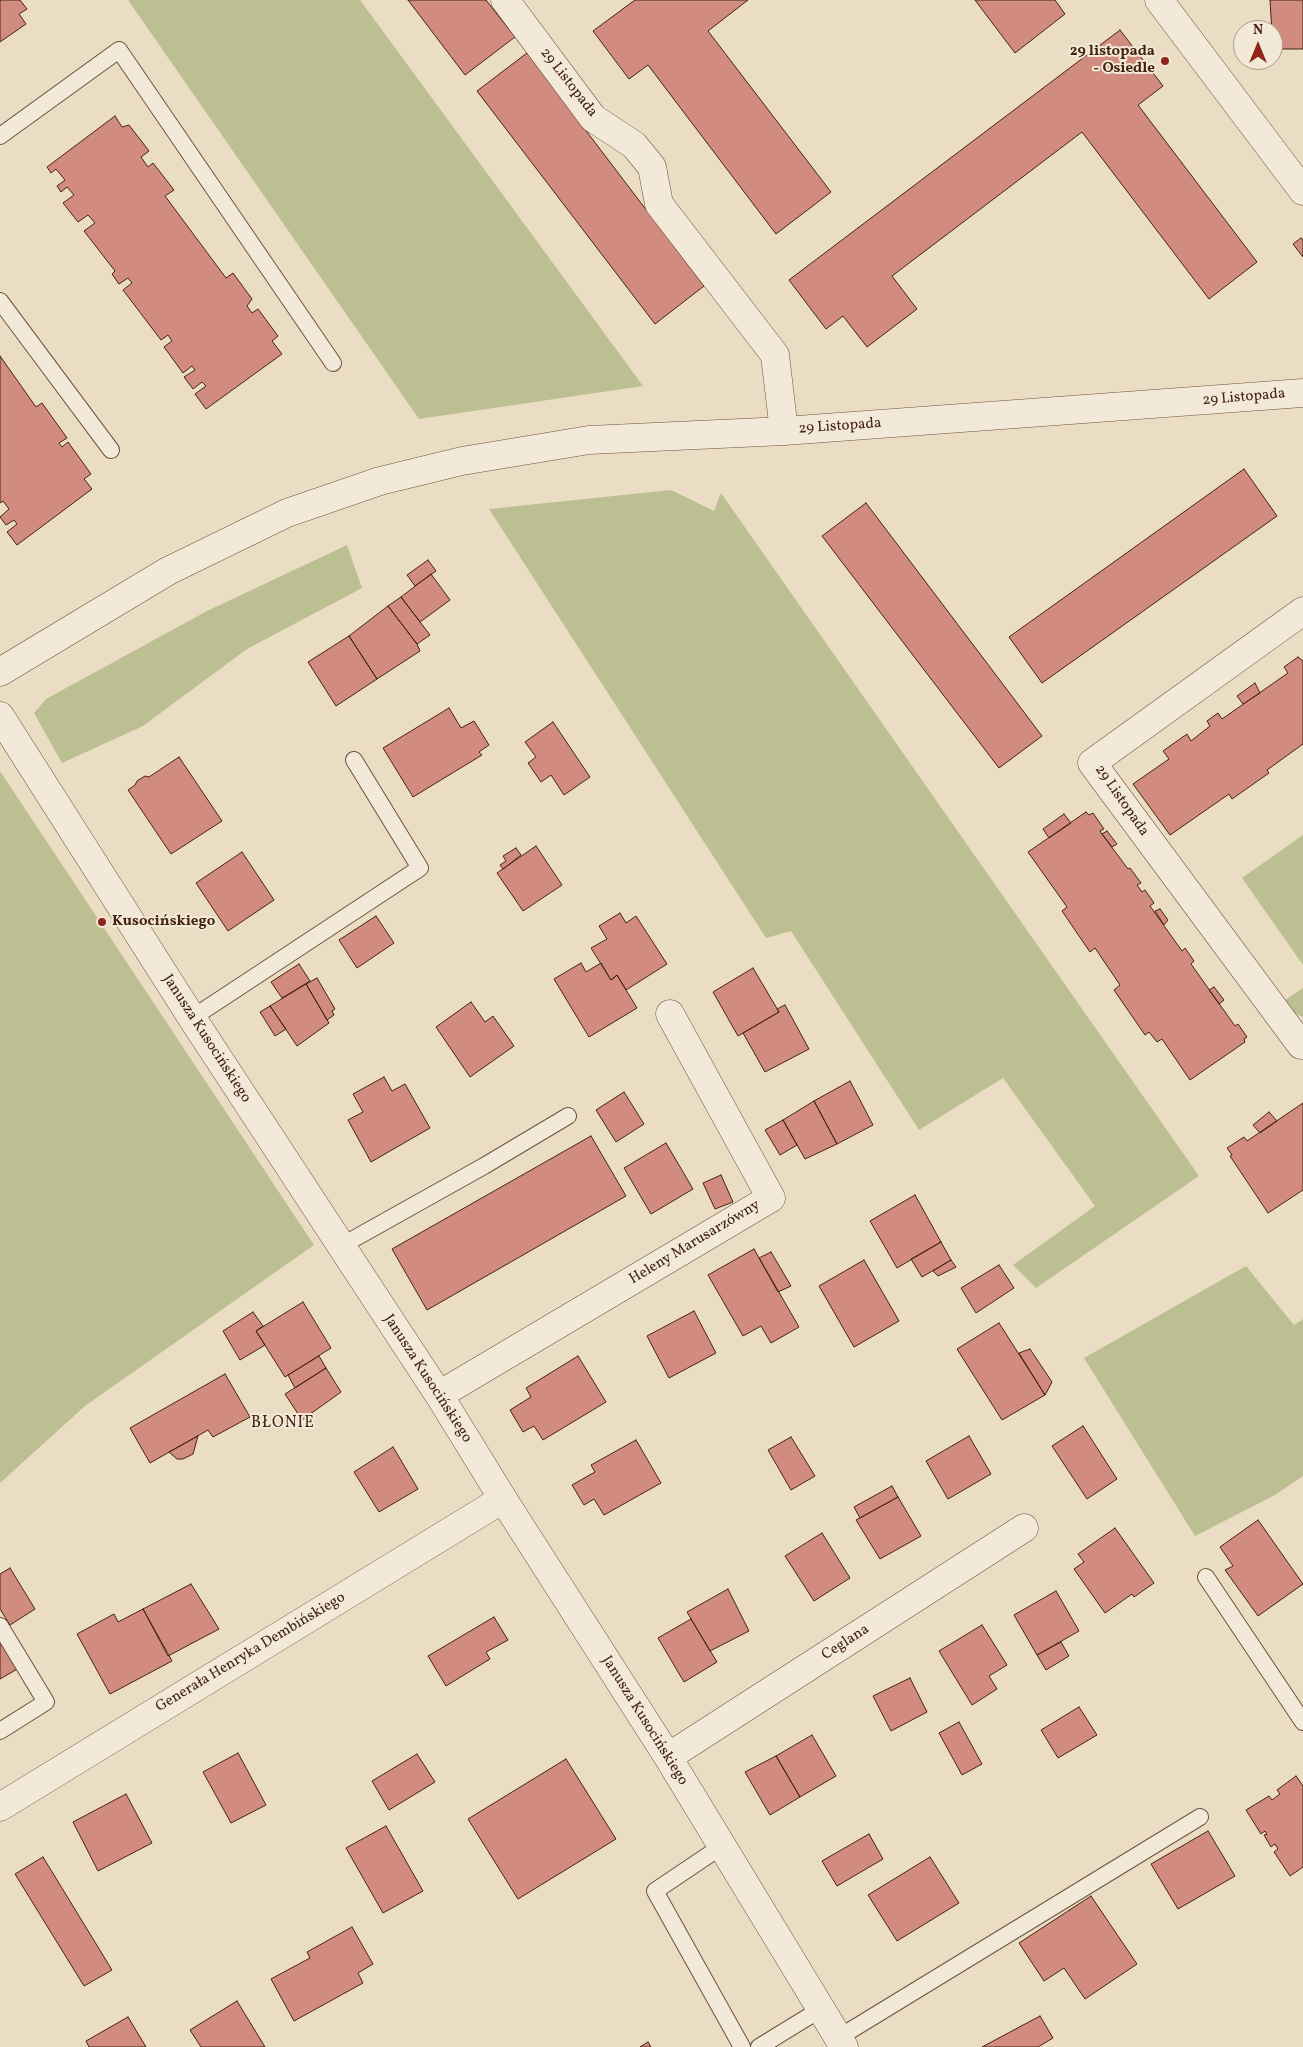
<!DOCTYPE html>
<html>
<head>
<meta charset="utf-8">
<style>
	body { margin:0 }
	#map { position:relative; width:1303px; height:2047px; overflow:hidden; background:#ebddc4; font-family:Vollkorn,serif }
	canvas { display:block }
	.north { position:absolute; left:1233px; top:20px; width:50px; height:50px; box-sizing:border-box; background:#f2e9d9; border:1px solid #ac9a88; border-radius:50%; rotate:0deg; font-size:14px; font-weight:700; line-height:20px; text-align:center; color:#44230f }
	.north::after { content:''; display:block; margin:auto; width:18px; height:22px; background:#8f2418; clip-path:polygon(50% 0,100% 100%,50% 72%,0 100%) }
</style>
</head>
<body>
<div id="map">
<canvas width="1303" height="2047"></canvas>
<div class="north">N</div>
</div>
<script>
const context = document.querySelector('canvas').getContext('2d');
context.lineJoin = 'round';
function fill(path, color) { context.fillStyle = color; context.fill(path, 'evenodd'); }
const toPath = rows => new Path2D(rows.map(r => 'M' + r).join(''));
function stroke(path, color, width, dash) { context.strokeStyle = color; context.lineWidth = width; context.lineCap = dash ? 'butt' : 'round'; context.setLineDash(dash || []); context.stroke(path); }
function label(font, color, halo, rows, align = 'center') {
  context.font = font + ' Vollkorn,serif'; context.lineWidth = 4; context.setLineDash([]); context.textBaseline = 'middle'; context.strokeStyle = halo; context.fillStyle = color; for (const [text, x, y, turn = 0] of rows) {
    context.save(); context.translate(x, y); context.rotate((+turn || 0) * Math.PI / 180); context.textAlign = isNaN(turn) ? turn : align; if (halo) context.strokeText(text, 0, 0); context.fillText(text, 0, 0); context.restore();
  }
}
fill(toPath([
	[128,0,360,0,643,386,419,419],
	[671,490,714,511,721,493,1199,1176,1036,1288,1013,1265,1095,1206,1003,1078,919,1130,791,931,766,938,489,509],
	[347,545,362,588,247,649,143,726,62,763,34,713,46,699,207,611],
	[0,771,314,1245,85,1406,0,1483],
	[1303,835,1303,965,1242,878],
	[1303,988,1303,1017,1293,1013,1282,1002],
	[1246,1266,1294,1325,1303,1319,1303,1476,1275,1495,1195,1536,1084,1358]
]), '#bcbf91');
const building = toPath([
	[0,0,20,0,27,9,19,14,26,24,0,42,0,0],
	[408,0,486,0,515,37,465,75,408,0],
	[635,0,748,0,708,31,831,192,776,234,648,65,629,79,593,31,635,0],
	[975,0,1055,0,1065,14,1015,53,975,0],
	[1270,0,1303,0,1303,49,1273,49,1270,0],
	[1120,30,1163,86,1138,105,1257,262,1209,299,1082,132,892,276,917,309,867,347,843,316,826,329,789,280,1120,30],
	[527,53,704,286,655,324,477,91,527,53],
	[115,116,122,127,129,125,149,151,141,157,148,167,153,163,174,190,165,196,226,278,233,273,252,299,247,306,252,313,258,309,278,336,272,341,282,354,206,409,195,394,206,386,202,382,193,389,184,377,195,370,192,366,183,373,164,347,172,341,168,335,161,340,123,290,132,283,128,278,119,284,112,274,115,271,84,231,95,223,88,215,78,222,63,203,74,195,67,187,61,192,57,186,65,180,56,169,51,173,47,167,115,116],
	[1301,238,1303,240,1303,257,1293,244,1301,238],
	[0,356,36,407,42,403,67,438,59,443,62,447,68,442,91,474,84,479,92,489,17,545,7,532,17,524,14,520,6,525,0,517,9,509,3,501,0,503,0,356],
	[1244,469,1277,516,1042,683,1009,637,1244,469],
	[866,503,1042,736,999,768,822,536,866,503],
	[428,560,436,571,415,586,407,575,428,560],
	[431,574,450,600,420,622,401,597,431,574],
	[401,597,430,635,417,644,388,606,401,597],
	[388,606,417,644,420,651,377,679,349,636,388,606],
	[349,636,377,679,336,706,308,662,349,636],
	[1298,657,1303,661,1303,744,1267,770,1269,773,1232,799,1229,794,1170,835,1133,784,1169,759,1163,751,1187,734,1191,741,1210,726,1207,721,1218,713,1222,719,1288,673,1284,667,1298,657],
	[1255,683,1260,693,1243,704,1237,696,1255,683],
	[449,708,461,728,474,721,489,745,479,752,482,755,413,797,383,748,449,708],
	[553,722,590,777,564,795,551,775,541,782,528,763,536,757,525,742,553,722],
	[179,757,222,821,171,854,128,790,135,785,137,781,145,776,149,777,179,757],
	[1086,812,1089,815,1093,813,1104,829,1100,831,1102,834,1128,869,1130,868,1141,883,1137,885,1142,892,1145,890,1154,903,1150,906,1182,951,1185,948,1194,961,1191,964,1235,1026,1238,1024,1247,1037,1244,1039,1245,1042,1190,1080,1162,1039,1157,1042,1149,1032,1145,1035,1114,990,1120,985,1095,948,1090,952,1062,911,1067,907,1028,852,1086,812],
	[1064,814,1071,823,1049,838,1043,829,1064,814],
	[1107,831,1117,844,1112,847,1102,834,1107,831],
	[536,846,562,885,523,911,497,873,536,846],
	[516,848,521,855,503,869,500,865,506,861,503,856,516,848],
	[242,852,274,900,228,931,196,883,242,852],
	[1160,909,1168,920,1164,925,1155,911,1160,909],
	[620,913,626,923,636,916,667,964,626,990,617,975,611,980,591,948,607,939,599,926,620,913],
	[376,916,394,943,357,968,339,940,376,916],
	[581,963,586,972,601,963,611,980,617,975,637,1008,589,1037,554,979,581,963],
	[299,964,310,981,282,998,271,982,299,964],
	[753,968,779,1012,738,1036,713,992,753,968],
	[317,978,335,1009,332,1011,334,1015,327,1020,306,984,317,978],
	[306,984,329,1023,297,1046,270,1006,306,984],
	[1214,987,1224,1000,1219,1004,1209,990,1214,987],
	[471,1002,485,1022,493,1016,514,1046,470,1077,436,1027,471,1002],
	[785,1005,809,1049,765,1072,743,1033,779,1012,777,1009,785,1005],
	[270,1006,286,1029,275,1036,260,1012,270,1006],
	[384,1077,392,1091,405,1084,430,1128,371,1162,348,1120,363,1112,353,1094,384,1077],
	[850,1081,873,1125,837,1144,814,1101,850,1081],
	[624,1092,644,1124,616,1142,596,1110,624,1092],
	[814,1101,837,1144,805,1159,783,1120,814,1101],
	[1303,1103,1303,1190,1268,1213,1230,1156,1232,1155,1227,1148,1244,1137,1247,1141,1303,1103],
	[1269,1112,1277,1121,1260,1133,1253,1125,1269,1112],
	[783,1120,797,1145,780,1155,765,1130,783,1120],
	[591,1136,626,1196,427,1310,392,1249,591,1136],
	[666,1143,693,1189,651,1214,624,1168,666,1143],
	[721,1175,733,1202,715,1209,703,1183,721,1175],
	[915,1195,941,1242,897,1268,870,1221,915,1195],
	[941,1242,951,1260,922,1277,911,1259,941,1242],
	[754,1249,799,1327,771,1343,761,1326,743,1336,708,1275,754,1249],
	[771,1252,791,1286,778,1292,759,1258,771,1252],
	[864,1260,899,1321,854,1347,819,1286,864,1260],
	[951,1260,956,1267,938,1276,933,1271,951,1260],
	[999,1265,1014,1288,976,1313,961,1288,999,1265],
	[303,1302,331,1348,285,1377,256,1331,303,1302],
	[694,1311,716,1353,669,1378,647,1336,694,1311],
	[253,1312,263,1326,256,1331,265,1345,240,1360,223,1331,253,1312],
	[999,1323,1045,1395,1002,1420,957,1349,999,1323],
	[1030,1349,1052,1382,1045,1395,1019,1353,1030,1349],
	[319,1356,326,1368,295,1388,288,1375,319,1356],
	[578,1356,606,1402,543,1440,534,1426,523,1432,510,1410,531,1397,526,1388,578,1356],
	[326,1368,341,1392,302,1420,285,1394,326,1368],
	[225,1374,250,1417,213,1437,208,1430,150,1463,130,1428,225,1374],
	[1083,1426,1117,1479,1087,1499,1052,1446,1083,1426],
	[198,1436,193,1454,183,1459,177,1459,169,1452,198,1436],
	[969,1436,991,1474,948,1499,926,1461,969,1436],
	[791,1437,815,1476,791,1490,768,1450,791,1437],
	[636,1440,661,1483,604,1515,594,1499,584,1505,572,1485,595,1472,591,1465,636,1440],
	[393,1447,418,1489,379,1512,354,1472,393,1447],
	[892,1486,898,1497,860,1518,854,1507,892,1486],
	[898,1497,921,1536,880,1559,856,1520,898,1497],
	[1258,1520,1303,1584,1258,1616,1225,1570,1233,1566,1220,1547,1258,1520],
	[1115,1528,1154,1583,1134,1597,1132,1594,1105,1613,1074,1569,1084,1562,1078,1554,1115,1528],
	[822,1533,850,1578,814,1601,785,1556,822,1533],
	[10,1568,35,1609,10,1625,0,1609,0,1574,10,1568],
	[191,1584,219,1629,168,1656,143,1609,191,1584],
	[728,1589,749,1631,710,1651,687,1612,728,1589],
	[1056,1591,1079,1631,1037,1655,1014,1615,1056,1591],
	[143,1609,172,1661,110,1694,77,1634,114,1614,118,1622,143,1609],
	[494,1617,508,1640,486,1652,490,1659,446,1686,428,1656,494,1617],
	[691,1619,717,1662,684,1682,658,1638,691,1619],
	[982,1625,1007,1665,989,1676,997,1689,972,1705,939,1651,982,1625],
	[0,1637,19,1668,0,1679,0,1637],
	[1061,1642,1069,1656,1046,1670,1037,1655,1061,1642],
	[910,1678,927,1712,891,1731,873,1696,910,1678],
	[1079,1707,1097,1735,1058,1758,1041,1730,1079,1707],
	[959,1722,982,1764,962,1775,939,1733,959,1722],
	[812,1735,836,1776,800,1797,776,1756,812,1735],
	[238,1753,266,1805,231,1823,203,1772,238,1753],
	[417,1754,435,1782,389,1810,372,1781,417,1754],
	[776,1756,800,1797,770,1815,745,1772,776,1756],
	[566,1759,616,1839,518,1899,468,1819,566,1759],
	[1296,1776,1303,1786,1303,1867,1290,1876,1274,1852,1278,1849,1275,1844,1271,1847,1264,1835,1267,1834,1265,1831,1261,1834,1246,1810,1269,1796,1272,1800,1280,1794,1277,1790,1296,1776],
	[126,1794,152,1843,98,1871,73,1822,126,1794],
	[386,1826,423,1891,383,1913,346,1848,386,1826],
	[1208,1831,1235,1876,1178,1909,1151,1864,1208,1831],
	[869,1834,883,1859,837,1886,822,1861,869,1834],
	[43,1857,112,1970,84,1986,15,1874,43,1857],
	[930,1857,959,1903,897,1941,868,1895,930,1857],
	[1091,1896,1137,1964,1085,1999,1064,1968,1044,1981,1019,1943,1091,1896],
	[352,1927,373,1964,358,1973,363,1983,294,2021,271,1979,310,1958,307,1952,352,1927],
	[237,2001,265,2047,201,2047,190,2030,237,2001],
	[1040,2016,1053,2038,1038,2047,982,2047,1040,2016],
	[128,2017,146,2047,89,2047,86,2041,128,2017],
	[648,2042,651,2047,640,2047,648,2042]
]);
fill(building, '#d28c7f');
stroke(building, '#44230f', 1);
const service = toPath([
	[0,136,119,50,333,363],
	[0,301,111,450],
	[192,1018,420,868,354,760],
	[341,1246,484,1166,568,1116],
	[1206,1577,1303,1722],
	[0,1626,46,1702,0,1731],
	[722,1846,655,1891,742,2047],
	[838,2038,1200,1817],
	[759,2047,821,2009]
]);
const minor = toPath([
	[505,0,593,118,634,145,652,167,659,204,775,355,784,431],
	[1159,0,1303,191],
	[1303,611,1092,763,1301,1045,1303,1044],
	[0,672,168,571,287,513,380,481,462,461,589,440,784,431,1303,393],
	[0,716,192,1018,439,1395,503,1499,668,1757,844,2047],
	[439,1395,771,1198,670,1014],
	[668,1757,1024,1528],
	[0,1807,503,1499]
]);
stroke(service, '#6e523c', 18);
stroke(minor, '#6e523c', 29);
stroke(service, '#f2e9d9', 16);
stroke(minor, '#f2e9d9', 28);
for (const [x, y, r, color] of [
	[1165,61,5,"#8f2418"],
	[102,922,5,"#8f2418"]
]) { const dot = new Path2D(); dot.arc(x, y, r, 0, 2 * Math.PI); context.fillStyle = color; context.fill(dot); stroke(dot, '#f2e9d9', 2); }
label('bold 15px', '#44230f', '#f2e9d9', [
	["29 listopada",1155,52],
	["- Osiedle",1155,69],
	["Kusocińskiego",112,922,"left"]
], 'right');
label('15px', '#44230f', '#f2e9d9', [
	["29 Listopada",568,83,52],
	["29 Listopada",1244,398,-5],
	["29 Listopada",840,427,-4],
	["29 Listopada",1121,801,55],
	["Janusza Kusocińskiego",206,1039,57],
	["Heleny Marusarzówny",695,1243,-31],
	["Janusza Kusocińskiego",427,1379,57],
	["Ceglana",846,1643,-33],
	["Generała Henryka Dembińskiego",251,1653,-31],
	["Janusza Kusocińskiego",644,1721,58]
]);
context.letterSpacing = '1px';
label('16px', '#44230f', '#f2e9d9', [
	["BŁONIE",283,1424]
]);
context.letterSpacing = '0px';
</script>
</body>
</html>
